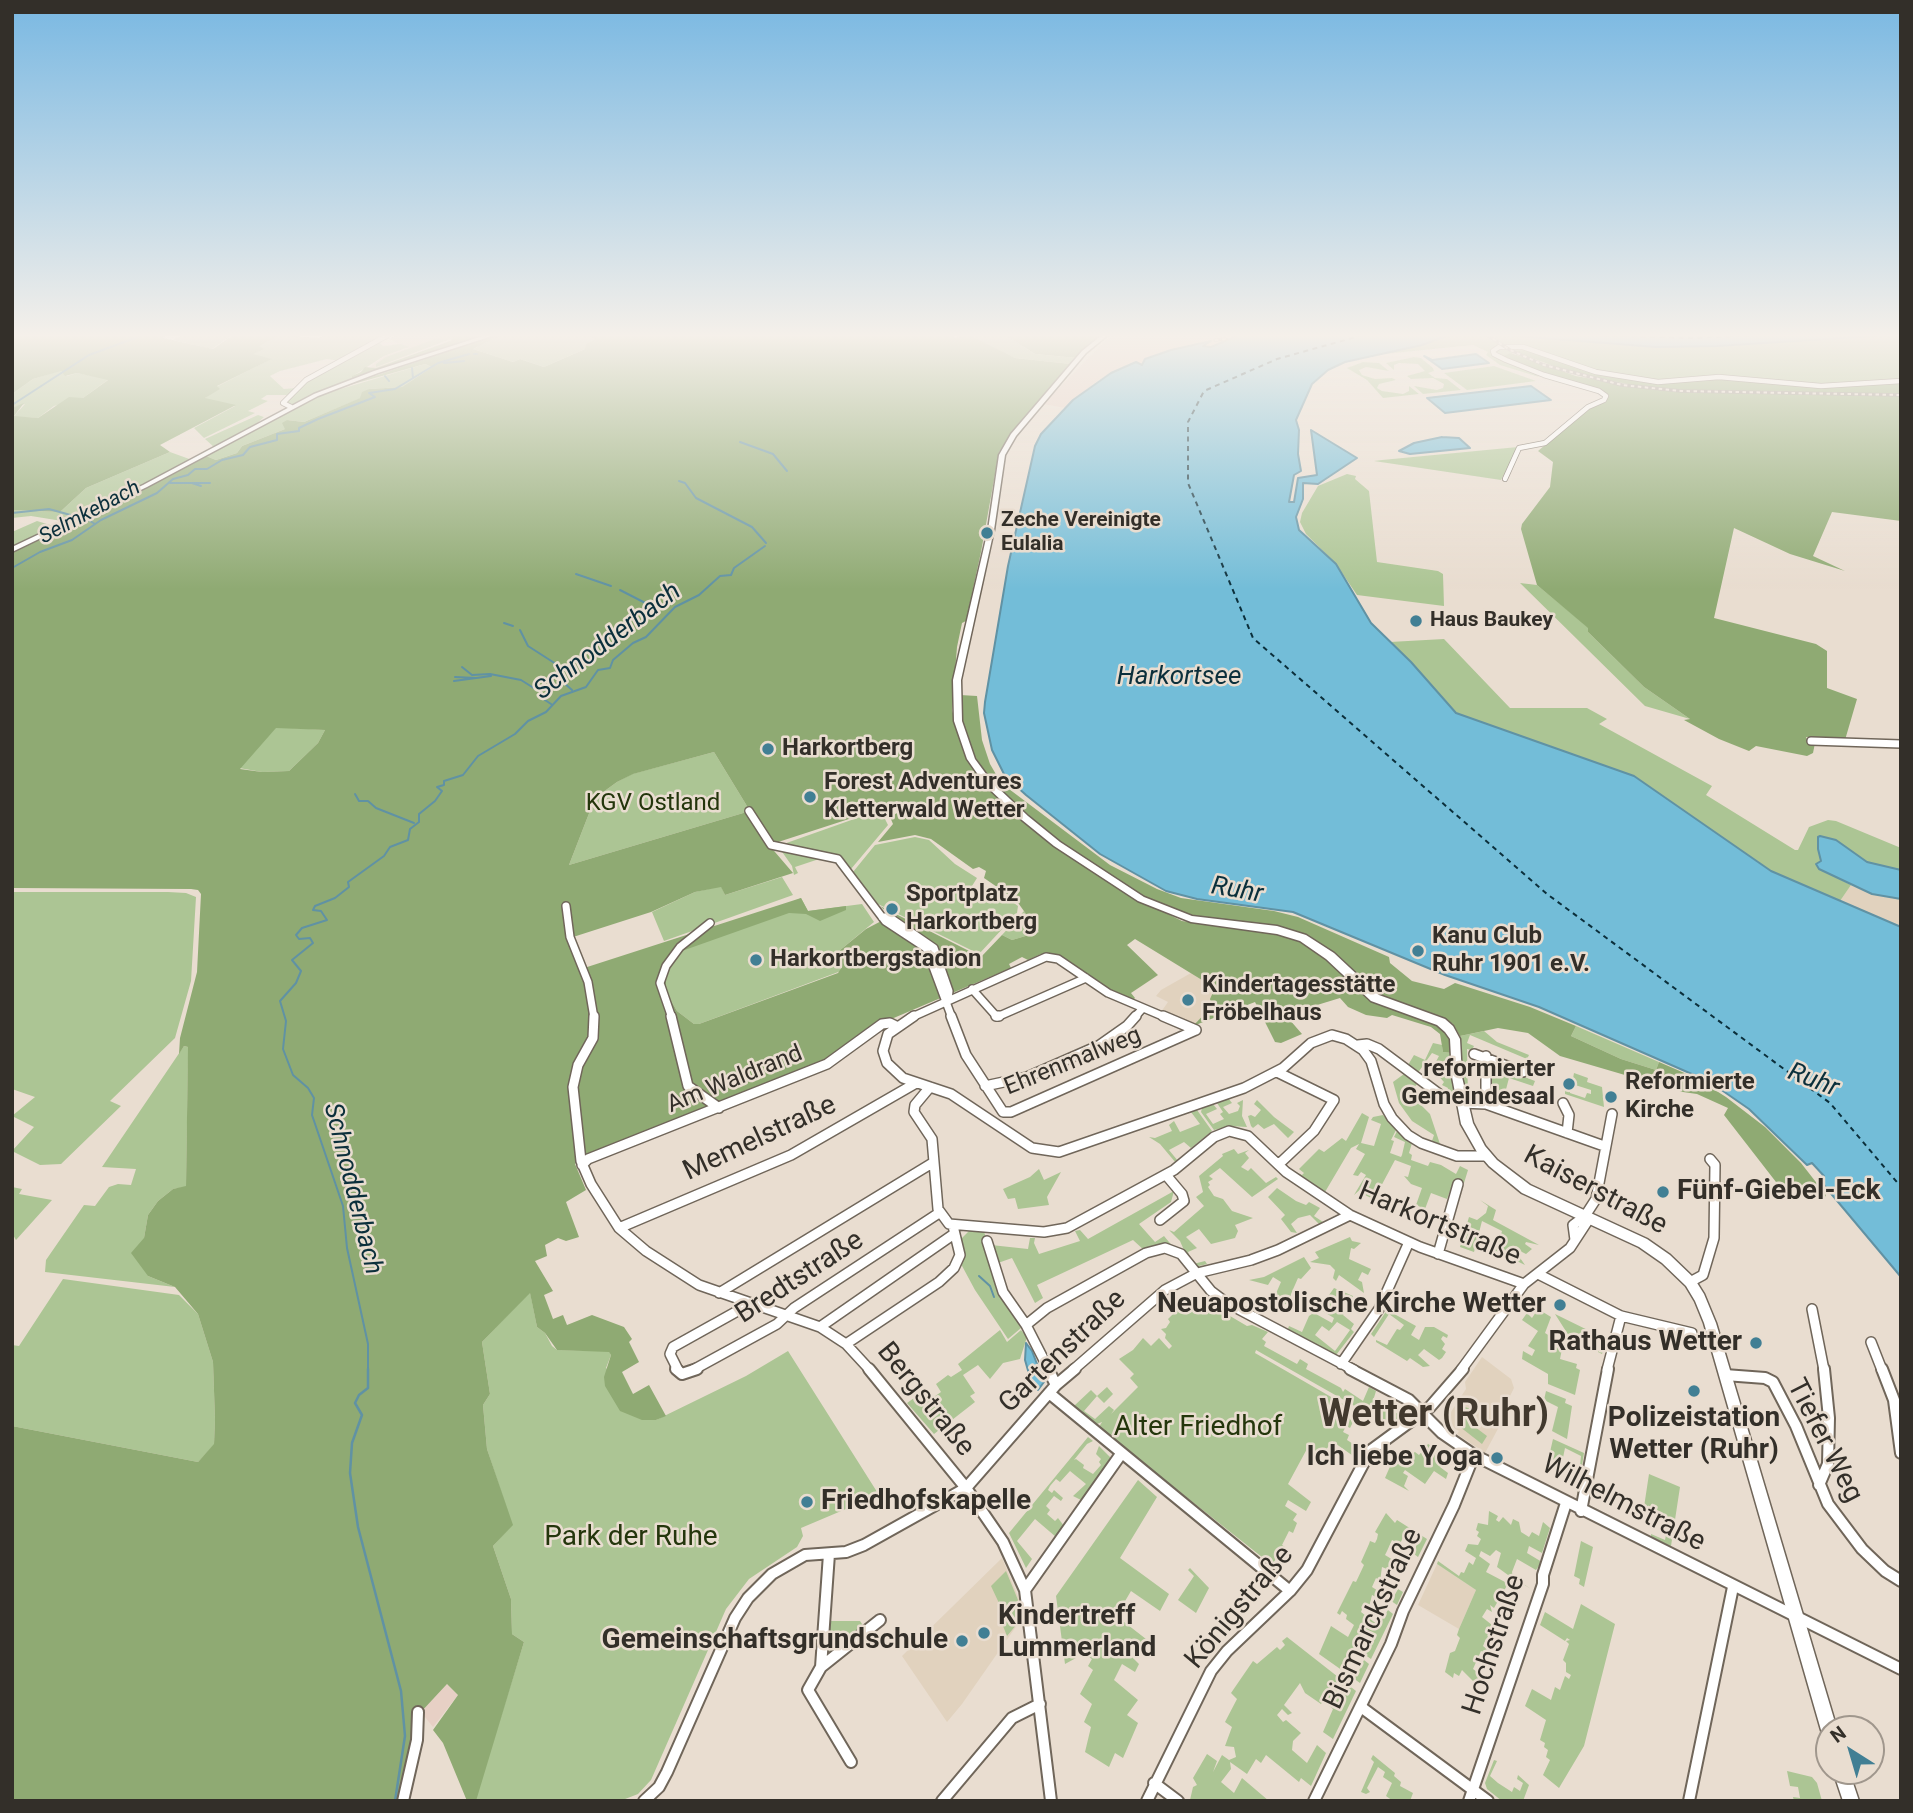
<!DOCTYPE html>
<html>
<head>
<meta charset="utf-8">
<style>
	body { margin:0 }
	#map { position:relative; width:1913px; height:1813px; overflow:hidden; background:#e9ddd0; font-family:Roboto,sans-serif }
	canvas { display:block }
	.frame { position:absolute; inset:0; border:14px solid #332f29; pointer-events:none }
	.north { position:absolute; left:1815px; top:1715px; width:70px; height:70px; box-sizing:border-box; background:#e9ddd0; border:2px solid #a0978d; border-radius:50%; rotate:323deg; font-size:19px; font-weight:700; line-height:28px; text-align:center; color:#332f29 }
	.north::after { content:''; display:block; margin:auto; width:24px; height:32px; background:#417f94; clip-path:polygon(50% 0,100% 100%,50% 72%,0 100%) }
</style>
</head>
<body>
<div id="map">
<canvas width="1913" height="1813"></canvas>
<div class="frame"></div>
<div class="north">N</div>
</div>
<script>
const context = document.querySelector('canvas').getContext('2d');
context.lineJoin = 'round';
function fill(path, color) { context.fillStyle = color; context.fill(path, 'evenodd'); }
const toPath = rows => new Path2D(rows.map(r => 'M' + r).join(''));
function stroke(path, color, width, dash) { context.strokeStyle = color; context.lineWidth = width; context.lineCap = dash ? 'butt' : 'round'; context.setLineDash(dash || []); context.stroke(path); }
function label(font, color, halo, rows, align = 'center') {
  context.font = font + ' Roboto,sans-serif'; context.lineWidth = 5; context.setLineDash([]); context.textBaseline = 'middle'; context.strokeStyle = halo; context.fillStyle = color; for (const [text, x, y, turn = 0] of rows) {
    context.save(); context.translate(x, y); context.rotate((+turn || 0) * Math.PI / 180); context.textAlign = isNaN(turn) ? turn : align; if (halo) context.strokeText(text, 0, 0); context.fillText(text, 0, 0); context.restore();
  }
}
fill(toPath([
	[1111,335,1239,335,1211,347,1202,346,1150,359,1211,341,1152,356,1145,359,1142,365,1129,365,1097,381,1065,408,1043,404],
	[447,1684,458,1695,433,1727,421,1712]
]), '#e7d0c5');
fill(toPath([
	[397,335,456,336,374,369,371,366,384,356,408,348,389,339],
	[1851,885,1872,894,1901,899,1901,927,1840,901],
	[1191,973,1215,988,1213,1006,1193,1026,1161,1012,1168,1002,1156,996,1161,990],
	[1482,1357,1511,1379,1514,1388,1508,1400,1515,1406,1508,1410,1485,1453,1457,1434,1459,1431,1452,1427,1450,1429,1443,1424,1466,1389,1465,1382],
	[1002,1558,1019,1599,1022,1618,962,1704,947,1722,902,1656],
	[1437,1564,1476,1590,1459,1629,1418,1605]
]), '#e1d2be');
fill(toPath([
	[184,335,232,335,212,349,173,340],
	[278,335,319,338,325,335,387,335,378,341,383,346,401,344,409,347,384,356,353,376,352,379,291,405,285,405,292,391,287,395,267,395,261,399,268,401,248,411,255,413,204,438,194,428,235,406,204,399,216,387,271,359,251,355,258,346],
	[327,359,340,361,296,388,284,389,270,376,280,371],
	[446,335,456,337,376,367,376,364,386,357],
	[502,335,586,335,597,339,585,349,544,367,520,359,513,362,473,349],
	[953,335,1005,335,1035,354,1077,358,1071,364,1015,358],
	[1423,335,1901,335,1901,382,1897,394,1900,400,1662,393,1658,388,1618,383,1516,352,1503,356,1496,351,1506,346,1504,345,1492,348,1491,353,1536,374,1539,377,1500,365,1486,355,1488,352,1473,345,1384,354,1345,362],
	[1414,357,1421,358,1433,368,1434,371,1428,373,1435,378,1447,379,1461,390,1423,394,1414,386,1437,390,1443,388,1444,384,1433,378,1411,379,1407,376,1425,371,1418,364,1399,363,1394,365,1394,370,1386,363],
	[1363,362,1379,363,1389,371,1366,367,1359,370,1362,375,1375,379,1392,378,1396,380,1379,384,1377,388,1382,391,1403,394,1409,391,1409,386,1419,394,1383,398,1367,380,1347,368],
	[425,364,432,367,402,387,369,389,361,398,304,422,287,420,285,429,242,446,237,453,216,460,206,456,317,396],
	[1494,366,1536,381,1467,390,1444,373],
	[58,371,61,371,67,376,77,373,109,379,83,398,54,406,38,418,13,417,25,404,12,408,12,394,33,379],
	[258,415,264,417,254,426,215,448,205,439],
	[1518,447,1501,480,1374,461,1382,460],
	[170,452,192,460,79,516,62,521,31,516,12,518,12,510,60,512,86,488],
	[1347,474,1356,476,1355,479,1369,491,1377,562,1438,571,1443,574,1444,606,1357,595,1336,564,1306,534,1300,522,1302,513,1318,486],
	[37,521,57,527,12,549,12,532],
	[1520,583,1537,585,1589,628,1588,632,1644,687,1690,719,1645,706],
	[1444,639,1510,708,1587,708,1607,719,1599,724,1712,786,1706,795,1795,850,1798,850,1809,827,1828,820,1836,821,1901,848,1901,870,1867,862,1836,840,1818,848,1821,861,1817,864,1819,868,1851,885,1840,901,1771,871,1634,776,1456,713,1390,642],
	[276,727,325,730,318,743,289,771,262,772,239,768],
	[714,752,750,811,569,865,595,798,617,782,632,774],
	[874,812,882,813,888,825,851,869,831,855,795,867,798,873,794,875,792,866,778,846],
	[915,837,929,840,955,864,977,878,972,886,974,889,987,894,993,888,1018,906,1017,913,979,954,878,904,853,872,875,845],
	[782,877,793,895,664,941,652,912,695,892,721,886,725,895],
	[12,892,168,892,186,893,196,897,191,981,175,1038,110,1101,121,1106,61,1164,40,1165,12,1151,34,1127,12,1116,35,1097,12,1089],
	[801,898,808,911,862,904,874,922,839,951,841,971,699,1024,694,1024,677,1011,666,992,666,975,679,952],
	[1024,911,1039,932,1012,940,1002,935],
	[1576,1026,1659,1062,1656,1070,1621,1059,1571,1036],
	[1484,1031,1497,1042,1529,1055,1527,1059,1470,1035,1467,1043,1474,1046,1472,1050,1467,1049,1468,1098,1465,1097,1460,1036],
	[1433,1043,1442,1045,1443,1052,1452,1053,1454,1101,1446,1094,1448,1088,1442,1085,1444,1082,1432,1069,1439,1056,1432,1053,1417,1074,1408,1065,1414,1055,1425,1060],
	[184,1046,188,1047,188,1058,186,1187,173,1189,158,1201,148,1215,144,1238,148,1276,175,1287,45,1272,46,1260,84,1205,95,1206,109,1187,118,1184,131,1185,136,1169,102,1167],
	[1491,1064,1535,1081,1533,1086,1509,1078,1504,1097,1502,1097,1500,1104,1497,1102,1490,1098,1489,1092],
	[1574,1073,1588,1078,1587,1082,1602,1087,1604,1107,1565,1094,1565,1088,1570,1090,1570,1093,1585,1098,1587,1093,1591,1094,1591,1090,1572,1084],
	[1404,1074,1417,1084,1409,1094,1414,1102,1417,1101,1430,1114,1440,1144,1432,1141,1434,1135,1412,1121,1399,1103,1393,1082],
	[1228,1098,1232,1103,1223,1107,1229,1114,1238,1111,1240,1106,1237,1103,1243,1100,1242,1116,1247,1127,1230,1126,1214,1130,1201,1112,1202,1108,1213,1104,1217,1109,1206,1114,1213,1124,1224,1119,1220,1114,1223,1112,1217,1103],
	[1257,1100,1274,1117,1294,1132,1288,1138,1274,1124,1264,1129,1258,1124,1253,1128,1251,1126,1248,1116,1251,1115,1255,1117,1261,1110,1254,1104],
	[1197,1110,1212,1131,1191,1148,1184,1142,1169,1150,1178,1161,1176,1163,1160,1144,1149,1137,1155,1138,1172,1131,1169,1125,1174,1121,1180,1132,1200,1124,1191,1112],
	[1362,1113,1369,1117,1361,1143,1374,1146,1381,1124,1371,1120,1373,1117,1383,1115,1396,1130,1391,1140,1394,1141,1390,1153,1401,1157,1402,1155,1405,1142,1394,1137,1397,1131,1412,1143,1409,1153,1412,1155,1411,1160,1428,1166,1430,1162,1441,1165,1456,1174,1460,1166,1468,1170,1464,1183,1454,1180,1447,1199,1431,1193,1425,1209,1416,1205,1422,1188,1411,1184,1404,1176,1408,1177,1411,1166,1395,1160,1371,1205,1369,1204,1371,1198,1363,1194,1365,1189,1362,1188,1354,1195,1366,1175,1361,1172,1358,1176,1353,1175,1365,1154,1356,1149,1359,1144,1351,1148,1325,1192,1294,1171,1302,1175,1304,1173,1299,1169,1319,1149,1324,1152,1342,1138,1346,1141],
	[1234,1149,1238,1154,1249,1150,1245,1153,1249,1158,1241,1167,1248,1171,1251,1168,1266,1183,1276,1177,1278,1179,1252,1197,1220,1168,1209,1176,1213,1179,1208,1182,1210,1185,1208,1187,1214,1196,1223,1199,1232,1211,1253,1218,1235,1225,1238,1231,1235,1238,1211,1244,1199,1229,1186,1237,1197,1248,1188,1252,1193,1264,1205,1261,1207,1264,1195,1267,1190,1264,1180,1241,1169,1230,1174,1232,1204,1206,1196,1197,1203,1192,1199,1176,1223,1156,1222,1154],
	[1039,1169,1044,1180,1061,1172,1047,1197,1049,1205,1018,1209,1015,1198,1008,1199,1003,1189,1030,1177],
	[12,1187,22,1189,19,1194,52,1200,16,1240,12,1233],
	[1277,1188,1296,1201,1306,1205,1309,1202,1320,1208,1314,1216,1323,1222,1319,1224,1310,1215,1298,1218,1291,1224,1297,1233,1291,1232,1281,1219,1285,1215,1268,1197],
	[1174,1191,1171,1202,1139,1224,1155,1242,1164,1236,1174,1248,1145,1251,1133,1240,1037,1285,1043,1298,1035,1303,1012,1258,998,1263,991,1245,1028,1249,1030,1238,1035,1238,1034,1243,1039,1254,1080,1241,1075,1231,1080,1230,1088,1239],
	[1480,1200,1496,1210,1493,1220,1539,1245,1526,1242,1525,1244,1532,1249,1526,1254,1520,1251,1518,1255,1525,1265,1490,1248,1492,1240,1499,1242,1502,1231,1482,1221,1474,1252,1460,1247,1469,1217,1477,1220,1486,1213,1488,1206],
	[969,1231,984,1231,1000,1292,1021,1328,1008,1339,975,1290,961,1264,964,1252,961,1239],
	[1350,1237,1352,1241,1361,1243,1354,1249,1351,1248,1349,1259,1371,1269,1368,1275,1362,1272,1358,1280,1362,1282,1364,1293,1339,1275,1336,1281,1333,1278,1335,1270,1330,1265,1310,1262,1319,1258,1315,1252],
	[1304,1257,1311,1268,1301,1279,1298,1278,1291,1294,1289,1306,1274,1298,1281,1282,1273,1277,1268,1285,1249,1280,1264,1277],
	[63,1279,179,1295,198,1314,213,1362,215,1420,214,1445,198,1462,12,1426,12,1345,19,1346],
	[1334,1288,1353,1296,1343,1315,1354,1324,1351,1329,1354,1332,1336,1355,1288,1329,1289,1326,1302,1332,1309,1316,1312,1314,1307,1309,1332,1323,1334,1318,1319,1309],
	[1337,1322,1350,1330,1335,1351,1315,1335,1322,1326,1329,1331],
	[530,1292,537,1327,545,1333,552,1346,557,1350,609,1351,611,1355,606,1368,656,1420,746,1376,788,1351,879,1495,801,1528,803,1536,797,1547,749,1579,726,1609,651,1780,638,1794,620,1801,475,1800,524,1642,512,1634,511,1599,493,1546,512,1525,487,1449,483,1405,490,1394,482,1342],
	[1196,1306,1206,1314,1213,1306,1247,1326,1252,1325,1268,1332,1262,1339,1266,1342,1264,1346,1297,1364,1300,1359,1308,1364,1306,1369,1341,1388,1343,1392,1345,1389,1363,1401,1369,1387,1376,1391,1373,1401,1387,1406,1403,1418,1388,1425,1256,1350,1255,1353,1345,1405,1342,1411,1353,1422,1350,1428,1346,1426,1343,1432,1349,1435,1347,1440,1361,1449,1356,1458,1332,1441,1324,1453,1319,1454,1308,1447,1288,1484,1311,1502,1306,1511,1288,1500,1285,1506,1297,1514,1293,1520,1297,1523,1293,1533,1289,1531,1282,1545,1288,1549,1283,1548,1272,1565,1108,1435,1099,1427,1102,1422,1097,1424,1074,1406,1091,1390,1097,1396,1107,1387,1113,1394,1104,1403,1097,1396,1084,1411,1095,1419,1109,1406,1114,1410,1111,1414,1138,1387,1130,1378,1134,1374,1119,1359,1133,1350,1143,1338,1151,1346,1159,1338,1169,1349,1172,1346,1165,1338,1166,1334,1161,1329,1166,1328,1170,1322,1168,1319,1177,1310,1182,1313],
	[1538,1309,1551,1317,1545,1333,1563,1344,1560,1359,1577,1364,1576,1368,1580,1370,1575,1395,1548,1384,1548,1374,1522,1359,1523,1351,1532,1356,1535,1350,1528,1346,1538,1331,1522,1320,1527,1313,1532,1318],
	[1387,1310,1416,1326,1411,1335,1419,1340,1425,1327,1434,1327,1448,1335,1447,1338,1443,1336,1441,1339,1445,1344,1442,1349,1446,1352,1442,1358,1439,1360,1424,1349,1418,1355,1430,1366,1423,1367,1410,1358,1407,1361,1376,1342,1376,1340,1387,1345,1397,1329,1400,1330,1404,1325,1389,1314,1374,1337,1371,1334],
	[1555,1314,1606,1339,1602,1354,1598,1352,1601,1341,1586,1333,1584,1336,1581,1335,1579,1341,1582,1343,1580,1352,1565,1345,1569,1336],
	[1000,1330,1007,1342,1021,1330,1027,1337,1020,1359,1003,1363,990,1379,978,1365,963,1375,975,1393,970,1396,975,1402,934,1434,907,1403,924,1391,931,1399,941,1392,936,1384,948,1375,951,1377,962,1370,958,1364],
	[1546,1391,1566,1399,1565,1403,1572,1406,1567,1439,1552,1431,1558,1407,1544,1400],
	[1465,1407,1477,1411,1471,1424,1487,1436,1482,1444,1455,1423,1456,1414,1463,1412],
	[1088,1437,1093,1441,1087,1444,1074,1460,1076,1459,1084,1465,1083,1468,1093,1474,1101,1465,1099,1462,1101,1459,1096,1454,1099,1446,1112,1459,1083,1501,1073,1496,1086,1484,1070,1471,1060,1482,1056,1479,1050,1486,1048,1490,1052,1493,1054,1490,1063,1498,1061,1501,1054,1496,1046,1506,1050,1510,1047,1514,1055,1521,1058,1518,1064,1526,1056,1537,1035,1519,1017,1541,1032,1559,1026,1568,1009,1533],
	[1553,1439,1584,1453,1577,1497,1581,1456,1565,1448,1560,1472,1551,1468,1554,1454,1550,1452],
	[1428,1444,1440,1451,1438,1456,1452,1465,1444,1462,1440,1467,1448,1473,1446,1479,1434,1471,1425,1484,1405,1470,1403,1473,1408,1476,1404,1486,1409,1491,1385,1478,1392,1462,1401,1461,1415,1452,1419,1455],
	[1649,1474,1680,1487,1671,1546,1651,1537,1651,1534,1665,1540,1669,1520,1644,1507],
	[1138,1480,1157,1497,1120,1558,1169,1594,1160,1611,1131,1591,1121,1608,1110,1611,1146,1639,1132,1657,1139,1664,1135,1672,1122,1664,1114,1680,1138,1700,1127,1715,1138,1723,1123,1758,1115,1753,1109,1767,1085,1752,1091,1727,1084,1722,1092,1704,1080,1694,1093,1670,1088,1666,1092,1659,1080,1652,1076,1658,1065,1664,1056,1596],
	[1489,1511,1498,1516,1496,1520,1499,1522,1503,1517,1511,1525,1513,1519,1519,1522,1521,1532,1529,1537,1532,1532,1539,1536,1543,1522,1550,1528,1542,1553,1529,1546,1527,1553,1542,1562,1536,1570,1517,1559,1512,1572,1513,1577,1531,1589,1508,1575,1497,1567,1501,1553,1496,1550,1490,1556,1481,1551,1479,1556,1490,1564,1486,1572,1505,1582,1506,1580,1509,1582,1494,1608,1490,1605,1492,1612,1487,1609,1482,1617,1492,1625,1489,1641,1486,1639,1483,1646,1488,1650,1487,1654,1481,1651,1473,1669,1480,1674,1476,1684,1462,1670,1459,1676,1454,1673,1453,1678,1445,1672,1450,1653,1455,1651,1460,1638,1457,1635,1459,1629,1476,1590,1437,1564,1438,1561,1459,1576,1461,1572,1464,1573,1469,1562,1473,1565,1476,1558,1465,1551,1468,1544,1478,1545,1481,1539,1477,1536,1479,1532,1476,1530,1478,1523,1488,1525],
	[1386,1513,1395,1523,1397,1520,1427,1539,1418,1557,1414,1554,1418,1539,1408,1533,1406,1537,1404,1535,1400,1544,1392,1540,1387,1551,1385,1555,1398,1563,1394,1572,1382,1567,1380,1581,1376,1578,1372,1587,1392,1600,1398,1589,1403,1592,1397,1605,1381,1594,1378,1598,1372,1595,1369,1607,1364,1604,1361,1612,1378,1625,1388,1610,1393,1614,1371,1659,1354,1647,1344,1665,1344,1668,1357,1675,1364,1660,1369,1664,1360,1683,1319,1654,1331,1626,1348,1637,1354,1625,1346,1619,1347,1615,1342,1611,1340,1615,1337,1613,1353,1581,1356,1582,1364,1565,1361,1562,1369,1544,1370,1541,1375,1543,1377,1539,1378,1534,1375,1532],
	[1581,1541,1593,1547,1584,1587,1579,1584,1580,1579,1574,1576],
	[1190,1568,1209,1588,1196,1613,1178,1600,1194,1576,1188,1570],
	[1006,1571,1018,1600,1022,1618,1007,1636,1003,1626,1005,1616,991,1586],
	[1581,1604,1615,1624,1584,1746,1559,1788,1543,1775,1550,1760,1546,1757,1548,1750,1544,1747,1545,1743,1540,1740,1546,1720,1525,1706,1532,1689,1551,1700,1555,1687,1560,1690,1565,1676,1569,1679,1571,1675,1566,1672,1566,1663,1563,1660,1569,1644,1566,1641,1570,1640,1567,1638,1565,1641,1540,1625,1545,1612,1573,1629],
	[830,1621,860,1621,864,1627,833,1653,827,1649],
	[1287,1637,1356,1691,1333,1739,1323,1732,1333,1709,1323,1701,1321,1704,1305,1693,1300,1683,1284,1705,1292,1713,1288,1715,1282,1709,1277,1715,1283,1722,1286,1720,1301,1733,1293,1741,1292,1750,1307,1763,1317,1745,1326,1753,1311,1786,1301,1778,1299,1782,1266,1755,1261,1763,1256,1759,1247,1774,1230,1762,1231,1769,1221,1782,1234,1793,1242,1778,1269,1801,1190,1800,1193,1787,1197,1785,1193,1778,1207,1754,1217,1761,1213,1772,1222,1755,1229,1760,1236,1757,1234,1747,1225,1746,1232,1727,1225,1722,1237,1699,1231,1693,1253,1661,1257,1664,1277,1647,1280,1650,1285,1645,1282,1641],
	[1373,1755,1395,1773,1394,1776,1401,1782,1400,1786,1413,1793,1410,1801,1393,1801,1386,1796,1392,1783,1383,1777,1385,1772,1378,1767,1367,1788,1370,1792,1366,1794,1361,1792,1374,1762,1371,1759],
	[1494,1760,1497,1761,1490,1776,1498,1783,1512,1792,1514,1787,1520,1791,1523,1783,1517,1779,1518,1775,1529,1785,1523,1801,1502,1801,1487,1789,1485,1783],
	[1787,1771,1812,1777,1817,1783,1822,1801,1794,1801,1793,1797,1800,1798,1798,1787,1790,1786]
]), '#acc594');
fill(toPath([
	[12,335,166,335,163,338,213,349,233,335,278,336,259,346,264,349,253,354,272,359,217,386,220,389,205,398,236,405,160,445,170,452,86,488,60,512,12,510,12,408,24,403,14,416,38,418,69,397,83,398,108,380,77,373,65,376,61,371,33,379,12,394],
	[456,335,489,335,352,379,352,376,361,372,365,367,376,368,450,341],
	[496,335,502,335,473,349,513,362,520,359,544,367,585,349,586,344,596,339,586,335,953,335,955,338,971,336,1015,358,1071,364,1027,414,999,452,981,552,966,621,962,623,957,647,952,710,964,750,1003,801,1130,895,1182,921,1286,935,1316,948,1358,988,1442,1028,1451,1041,1452,1053,1443,1052,1440,1034,1431,1027,1392,1015,1387,1018,1366,1015,1348,1007,1340,998,1291,1013,1289,1019,1302,1034,1281,1043,1275,1042,1255,1002,1193,1026,1212,1006,1210,999,1215,988,1135,939,1127,945,1158,975,1131,993,1135,998,1132,1001,1112,992,1052,954,1041,954,1028,960,1022,957,1009,964,1011,968,889,1020,825,1062,579,1159,575,1164,586,1190,566,1202,579,1237,566,1241,558,1238,545,1245,547,1256,535,1261,553,1291,544,1295,553,1319,563,1315,567,1325,592,1315,624,1327,632,1339,629,1342,639,1362,622,1372,633,1394,649,1385,666,1416,656,1420,642,1420,620,1411,605,1386,604,1377,611,1355,609,1352,557,1350,545,1333,537,1327,530,1293,482,1342,490,1394,483,1405,487,1449,513,1525,493,1546,511,1599,512,1634,524,1642,476,1801,467,1801,443,1743,433,1730,458,1695,447,1684,421,1712,413,1727,399,1801,12,1801,12,1426,198,1462,214,1444,215,1420,213,1362,198,1314,175,1287,148,1276,131,1253,144,1238,148,1215,158,1201,173,1189,186,1186,188,1047,184,1046,179,1054,180,1038,197,972,201,894,198,890,191,889,12,888,12,552,206,456,216,460,237,453,242,446,285,429,282,423,287,420,304,422,360,398,362,392,369,389,402,387,432,367,425,364,339,388],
	[276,728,325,730,318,743,289,771,262,772,240,769],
	[714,752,750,811,569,865,595,798,617,782,633,774],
	[892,805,898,807,897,813,890,817,893,824,878,842,915,835,931,839,973,869,979,867,986,871,984,878,1016,900,1039,932,1012,940,1002,935,981,957,880,906,891,916,866,929,839,951,839,966,842,967,838,973,699,1024,694,1024,677,1011,666,992,666,975,669,963,679,952,789,913,806,914,820,921,846,910,846,906,808,911,801,898,581,969,570,938,651,912,695,892,721,887,725,895,793,873,769,845],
	[1005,335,1101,335,1077,358,1035,354],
	[1526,349,1592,372,1655,382,1707,378,1814,387,1901,382,1901,395,1683,390,1639,386,1573,373,1515,352],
	[1511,353,1576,376,1655,390,1901,396,1901,521,1832,512,1813,556,1845,571,1790,554,1734,528,1714,618,1816,644,1827,651,1827,688,1857,699,1845,740,1806,737,1808,742,1815,743,1813,753,1807,756,1756,746,1749,751,1719,739,1684,720,1690,719,1644,687,1588,632,1588,628,1537,585,1521,529,1522,524,1550,487,1553,462,1538,451,1589,408,1605,401,1606,394,1544,375,1503,356],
	[960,695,977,696,982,740,990,764,1001,783,1110,865,1157,889,1181,898,1274,911,1298,917,1389,957,1390,963,1412,981,1444,989,1455,983,1530,1007,1576,1026,1571,1036,1621,1059,1656,1070,1659,1062,1696,1078,1726,1097,1765,1127,1801,1163,1826,1195,1825,1197,1807,1184,1804,1193,1776,1182,1724,1115,1728,1108,1697,1094,1683,1092,1560,1056,1528,1033,1498,1028,1460,1036,1453,1024,1440,1016,1377,994,1328,948,1301,933,1282,927,1195,917,1148,901,1059,842,992,783,972,752,961,719]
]), '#8faa73');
const water = toPath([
	[1239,335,1449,335,1422,345,1345,362,1328,370,1312,384,1296,420,1299,430,1298,454,1301,471,1294,475,1289,502,1294,502,1298,478,1317,475,1311,430,1357,458,1318,484,1303,483,1303,499,1296,517,1299,530,1336,564,1371,623,1411,662,1456,713,1634,776,1771,871,1901,927,1901,1277,1828,1190,1819,1178,1824,1176,1812,1163,1807,1165,1749,1109,1710,1082,1539,1007,1445,975,1293,912,1197,899,1166,891,1100,854,1026,795,1005,776,992,750,984,713,985,702,1008,566,1035,446,1041,434,1073,400,1111,373,1136,362,1142,365,1145,359,1171,350,1211,341,1203,346,1211,347,1239,335],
	[1504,335,1888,335,1717,346,1656,347,1504,335],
	[1476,354,1489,363,1442,369,1424,356,1432,360,1476,354],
	[1531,386,1551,400,1445,413,1427,398,1531,386],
	[1442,437,1459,438,1470,448,1410,454,1399,451,1414,443,1442,437],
	[1820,836,1836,840,1867,862,1901,870,1901,899,1872,894,1819,869,1816,864,1821,861,1818,849,1818,837,1820,836],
	[1026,1343,1032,1351,1044,1382,1038,1390,1031,1381,1025,1360,1026,1343]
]);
fill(water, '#73bdd8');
stroke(water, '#6092a4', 2);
stroke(toPath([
	[474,354,477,354],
	[444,363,464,361],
	[412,368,413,378],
	[385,376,389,381],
	[12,405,89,355,143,335],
	[740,442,773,454,787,471],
	[679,481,685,483,696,498,752,527,766,543],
	[170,483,210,483],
	[192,483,201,486],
	[12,513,49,509,74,516],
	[85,518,95,524],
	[12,568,40,552,72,540,101,520,157,493,173,479,188,475,195,469,207,469,222,460,243,455,250,447,277,440,277,434,299,431,299,428,318,419,375,397,369,393,395,389,438,363,469,354],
	[576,574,611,586],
	[620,590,655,608],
	[504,623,513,626],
	[520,630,528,646,556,664,561,677],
	[462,667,472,675,490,674,521,680,540,692],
	[455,677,476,678],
	[454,681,491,676],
	[563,682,572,690],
	[542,698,551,704],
	[355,794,359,801,368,801,376,808,414,823],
	[979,1276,990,1286,994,1297],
	[368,1370,368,1344,347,1248,343,1206,312,1115,314,1098,308,1088,293,1075,283,1049,286,1021,280,1001,296,983,301,971,292,960,313,943,310,938,299,939,296,935,302,928,327,920,321,911,313,910,315,906,335,898,349,887,348,882,384,856,390,847,408,840,410,829,419,822,419,814,435,801,442,791,437,787,444,785,444,781,463,775,478,756,515,734,528,721,546,712,561,696,586,687,598,670,610,668,613,660,633,643,646,637,675,607,699,595,720,576,731,575,734,568,765,546]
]), '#6092a4', 2);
stroke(toPath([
	[368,1369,368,1388,359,1395,355,1403,362,1415,352,1443,350,1473,358,1527,401,1691,405,1736,395,1801]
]), '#6092a4', 2.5);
stroke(toPath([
	[1363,335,1277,359,1204,391,1188,422,1188,483,1253,638,1547,894,1830,1103,1901,1187],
	[1593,335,1694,338,1755,335]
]), '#0b2f3b', 2, [5, 4.5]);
const minorFar3 = toPath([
	[291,407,283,403,306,380,388,335],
	[1505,479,1519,448,1545,443,1588,407,1604,400,1606,396,1599,391,1544,375,1506,360,1494,354,1493,351,1499,347,1523,347,1596,372,1658,382,1719,377,1821,386,1901,381]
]);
const minorFar2 = toPath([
	[1811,741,1901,744],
	[749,811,771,845,838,859,885,921,926,948,952,1018],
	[566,906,570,937,588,982,594,1018],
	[882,917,889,917,934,948,949,991,948,999],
	[972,989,997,1017,1086,978],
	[672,1018,660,983,666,966,680,947,710,923],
	[910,1018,1046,957,1058,959,1108,993,1167,1018],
	[1134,1018,1143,1008]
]);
const minorFar1 = toPath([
	[594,1016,593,1038,578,1065,573,1087,581,1161,591,1184,619,1228,646,1251,699,1285,820,1327,846,1344,870,1370],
	[671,1016,688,1086,719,1108],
	[914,1016,888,1034,883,1051,887,1063,903,1078,951,1094,1032,1148,1059,1152,1244,1088,1283,1068,1311,1043,1332,1035,1346,1039,1363,1050,1371,1061,1384,1104,1392,1118,1408,1135,1421,1143,1457,1156,1487,1156],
	[951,1016,966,1055,1003,1112,1011,1112,1196,1030],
	[996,1016,999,1016],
	[1163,1016,1196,1030],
	[1358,1045,1367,1044,1379,1049,1446,1099],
	[1474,1054,1523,1072],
	[1486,1056,1486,1104],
	[1277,1072,1334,1100,1314,1131,1279,1164],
	[985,1086,1027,1077,1100,1045,1127,1026,1136,1016],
	[930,1087,915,1105,914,1112,932,1139,938,1209,949,1224,1044,1232,1067,1228,1174,1170,1214,1137,1229,1131,1248,1136,1286,1172,1350,1215,1420,1247,1524,1284],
	[1461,1103,1486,1104,1604,1146],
	[1563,1103,1569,1115,1567,1133],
	[582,1165,588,1159,827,1064,882,1024,890,1023,896,1026],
	[1160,1220,1184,1201,1182,1194,1166,1175],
	[619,1228,791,1155,916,1083],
	[1575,1240,1573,1225,1585,1216,1596,1199,1612,1114],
	[987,1241,1003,1292,1026,1325,1049,1370],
	[1438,1254,1458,1184],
	[1538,1274,1621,1316,1692,1333],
	[1690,1282,1703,1275,1714,1238,1715,1165,1710,1159],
	[719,1293,934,1162],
	[1812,1309,1824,1370],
	[1026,1325,1047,1308,1146,1253,1165,1248,1181,1254,1211,1291,1227,1303,1354,1370],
	[820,1327,954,1234],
	[1871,1342,1882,1370],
	[846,1344,939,1282,954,1268,960,1255,953,1226],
	[1341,1364,1379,1309,1409,1242],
	[678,1370,670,1354,673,1347,750,1304],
	[693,1370,777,1324,794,1308,939,1213],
	[1073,1370,1165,1290,1197,1273,1251,1260,1278,1250,1350,1215],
	[1461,1370,1524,1284,1570,1248,1587,1222,1585,1216],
	[1607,1370,1621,1316]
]);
const minor = toPath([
	[676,1369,682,1374,697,1369],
	[869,1369,966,1488,1003,1542,1025,1590,1051,1801],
	[1048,1369,1056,1385],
	[1350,1369,1409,1400,1442,1433,1474,1455,1901,1669],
	[1882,1369,1894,1400,1901,1453],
	[1725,1375,1765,1378,1773,1382,1796,1426,1828,1504,1862,1549,1885,1571,1901,1581],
	[1049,1393,1290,1591],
	[1819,1485,1828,1464,1829,1418,1824,1369],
	[1581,1511,1608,1369],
	[829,1554,821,1667,808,1690,851,1762],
	[1025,1590,1121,1454],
	[821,1667,880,1620],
	[1361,1707,1488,1801],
	[1154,1783,1178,1801],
	[403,1801,417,1740,418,1712],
	[644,1801,659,1787,667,1772,735,1618,748,1598,772,1574,805,1555,846,1552,864,1545,966,1488,1056,1385,1075,1369],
	[942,1801,1012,1718,1040,1704],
	[1147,1801,1211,1671,1227,1651,1290,1591,1307,1570,1370,1451,1430,1407,1463,1369],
	[1314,1801,1391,1644,1403,1611,1454,1505,1474,1455],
	[1469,1801,1543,1584,1543,1575,1566,1503],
	[1689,1801,1733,1587]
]);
const major = toPath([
	[486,335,495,335,378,373,318,396,147,487,12,552,12,547,143,485,314,394,374,371,486,335],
	[1102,335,1108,335,1086,353,1016,436,1005,455,994,530,961,680,962,721,975,759,992,782,1028,816,1060,842,1144,897,1192,916,1277,926,1306,935,1334,953,1379,995,1445,1019,1453,1026,1460,1039,1462,1077,1473,1123,1485,1146,1497,1160,1530,1185,1647,1239,1670,1255,1694,1278,1704,1294,1716,1323,1837,1729,1829,1729,1829,1738,1823,1736,1821,1730,1704,1323,1695,1301,1686,1286,1662,1263,1639,1247,1522,1193,1489,1166,1477,1152,1461,1124,1452,1077,1450,1039,1445,1032,1437,1025,1371,1001,1326,959,1300,941,1277,934,1191,922,1138,901,1054,846,1022,820,986,786,967,759,954,721,953,680,988,530,999,455,1011,434,1082,351,1102,335],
	[1833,1771,1849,1771,1859,1801,1843,1801,1833,1771]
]);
stroke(minorFar3, '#70665a', 6);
stroke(minorFar2, '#70665a', 10);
stroke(minorFar1, '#70665a', 12);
stroke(minor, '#70665a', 14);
stroke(major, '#70665a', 3);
stroke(minorFar3, '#fff', 4.5);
stroke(minorFar2, '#fff', 7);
stroke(minorFar1, '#fff', 9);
stroke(minor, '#fff', 10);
fill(major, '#fff');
const rail = toPath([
	[1487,335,1510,350,1544,365,1622,385,1681,391,1901,395],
	[1215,340,1226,339]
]);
stroke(rail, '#8c847a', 3.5);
stroke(rail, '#e9ddd0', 2, [3.5]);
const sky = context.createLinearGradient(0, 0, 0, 589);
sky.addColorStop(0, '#79b8e2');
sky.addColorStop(0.57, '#f5f0ea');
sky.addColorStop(1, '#f5f0ea00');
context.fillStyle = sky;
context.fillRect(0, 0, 1913, 589);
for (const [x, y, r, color] of [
	[987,533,7,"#417f94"],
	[1416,621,7,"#417f94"],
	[768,749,7,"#417f94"],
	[810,797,7,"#417f94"],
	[892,909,7,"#417f94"],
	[1418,951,7,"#417f94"],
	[756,960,7,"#417f94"],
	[1188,1000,7,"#417f94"],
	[1569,1084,7,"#417f94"],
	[1611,1097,7,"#417f94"],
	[1663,1192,7,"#417f94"],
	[1560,1305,7,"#417f94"],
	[1756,1343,7,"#417f94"],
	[1694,1391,7,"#417f94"],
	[1497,1458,7,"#417f94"],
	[807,1502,7,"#417f94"],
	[984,1633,7,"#417f94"],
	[962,1641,7,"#417f94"]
]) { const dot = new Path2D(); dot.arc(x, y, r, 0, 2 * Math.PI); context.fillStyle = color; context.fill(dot); stroke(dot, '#e9ddd0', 2.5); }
label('italic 21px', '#0b2f3b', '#e9ddd0', [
	["Selmkebach",90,513,-28]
]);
label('bold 21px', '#332f29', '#e9ddd0', [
	["Zeche Vereinigte",1001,521],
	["Eulalia",1001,545],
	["Haus Baukey",1430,621]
], 'left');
label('bold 24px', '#332f29', '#e9ddd0', [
	["Harkortberg",782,749],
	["Forest Adventures",824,783],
	["Kletterwald Wetter",824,811],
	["Sportplatz",906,895],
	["Harkortberg",906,923],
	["Kanu Club",1432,937],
	["Ruhr 1901 e.V.",1432,965],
	["Harkortbergstadion",770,960],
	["Kindertagesstätte",1202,986],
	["Fröbelhaus",1202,1014],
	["reformierter",1555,1070,"right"],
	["Gemeindesaal",1555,1098,"right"],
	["Reformierte",1625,1083],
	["Kirche",1625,1111]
], 'left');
label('24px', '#24360c', '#e9ddd0', [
	["KGV Ostland",653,804]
]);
label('24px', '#332f29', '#e9ddd0', [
	["Ehrenmalweg",1073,1062,-22],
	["Am Waldrand",735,1080,-22]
]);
label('italic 26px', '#0b2f3b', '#e9ddd0', [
	["Schnodderbach",608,642,-37],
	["Harkortsee",1179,677],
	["Ruhr",1237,891,10],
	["Ruhr",1813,1081,21],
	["Schnodderbach",352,1189,76]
]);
label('28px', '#332f29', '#e9ddd0', [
	["Memelstraße",760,1139,-25],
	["Kaiserstraße",1595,1191,28],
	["Harkortstraße",1439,1225,23],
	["Bredtstraße",800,1278,-33],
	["Gartenstraße",1063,1352,-44],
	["Bergstraße",925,1400,51],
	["Tiefer Weg",1824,1441,63],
	["Wilhelmstraße",1623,1504,27],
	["Königstraße",1240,1608,-50],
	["Bismarckstraße",1374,1619,-65],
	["Hochstraße",1495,1645,-72]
]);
label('bold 28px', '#332f29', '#e9ddd0', [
	["Fünf-Giebel-Eck",1677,1192,"left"],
	["Neuapostolische Kirche Wetter",1546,1305],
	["Rathaus Wetter",1742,1343],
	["Polizeistation",1694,1419,"center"],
	["Wetter (Ruhr)",1694,1451,"center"],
	["Ich liebe Yoga",1483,1458],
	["Friedhofskapelle",821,1502,"left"],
	["Kindertreff",998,1617,"left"],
	["Lummerland",998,1649,"left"],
	["Gemeinschaftsgrundschule",948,1641]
], 'right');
label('28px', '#24360c', '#e9ddd0', [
	["Alter Friedhof",1198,1428],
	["Park der Ruhe",631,1538]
]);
label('bold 38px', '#42392e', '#e9ddd0', [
	["Wetter (Ruhr)",1434,1416]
]);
</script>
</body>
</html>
